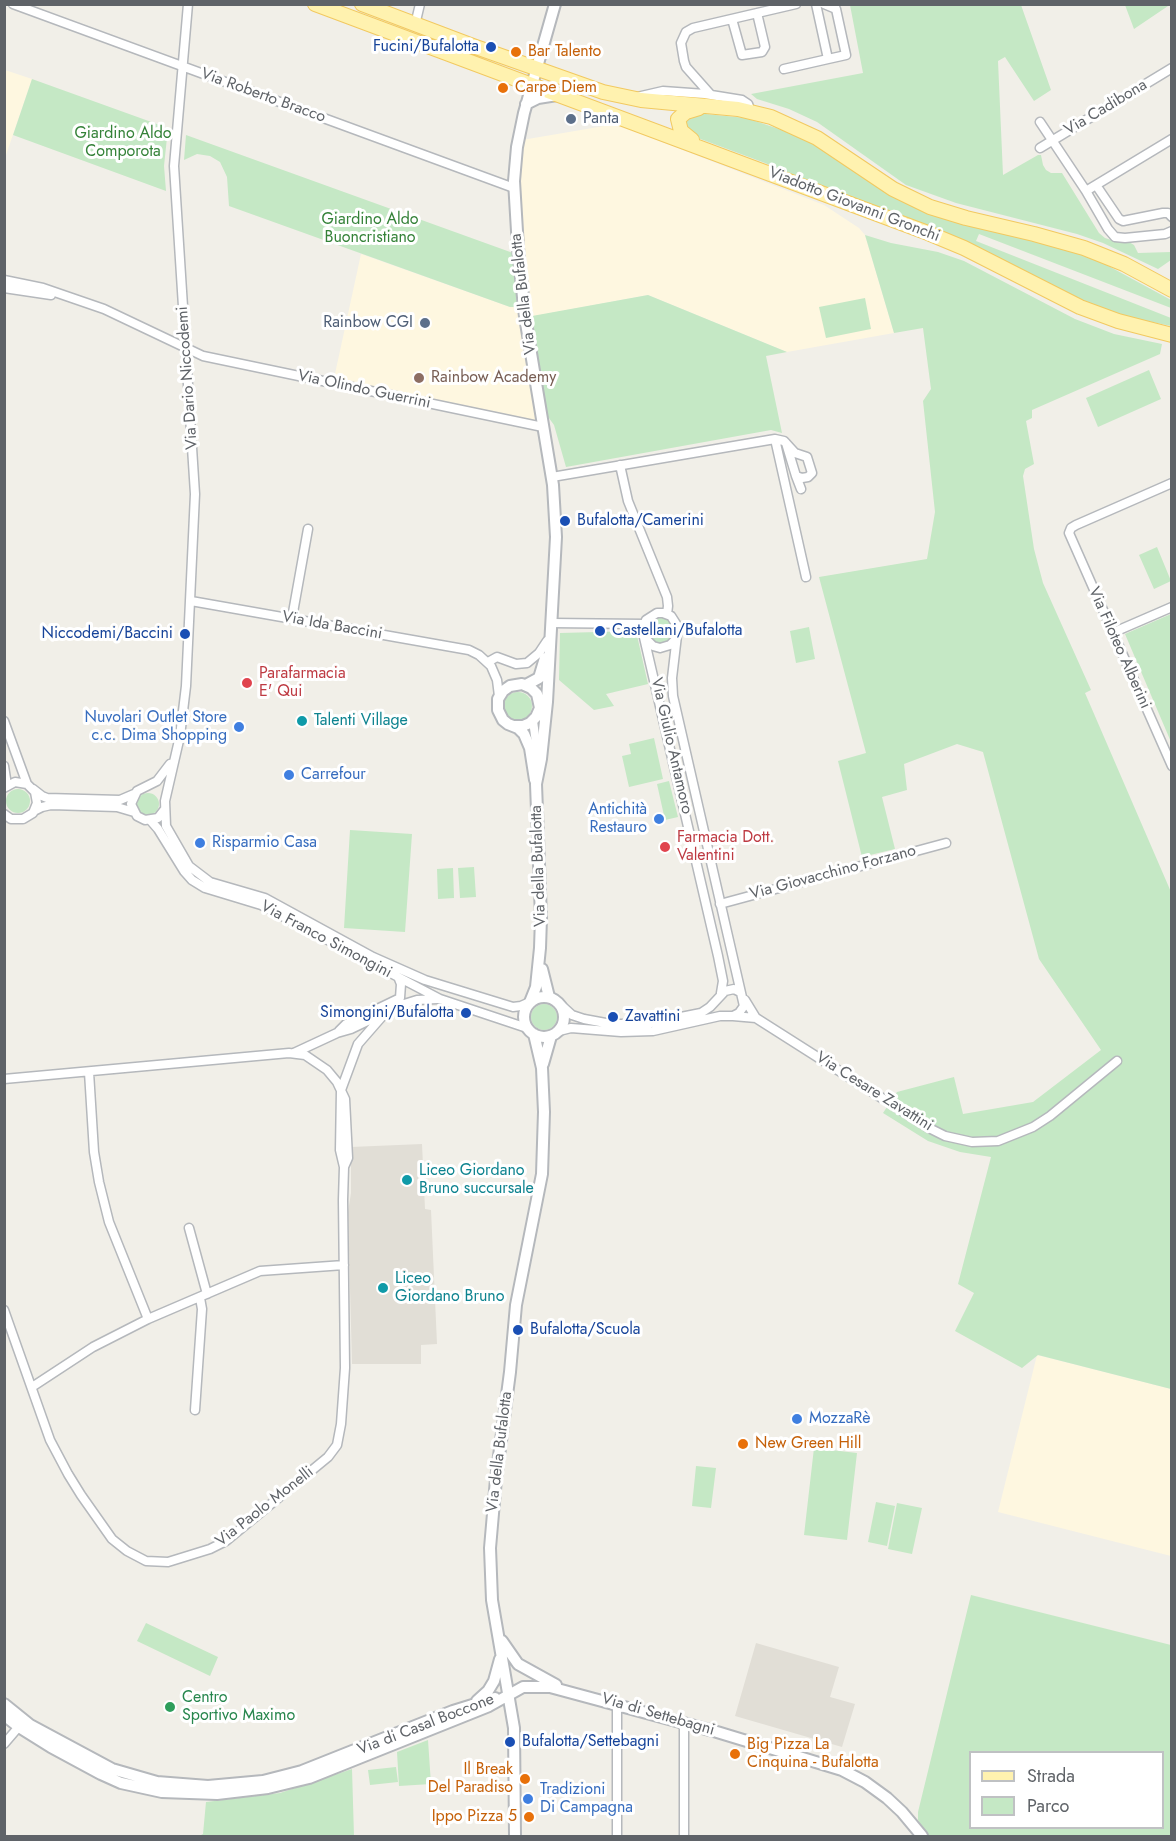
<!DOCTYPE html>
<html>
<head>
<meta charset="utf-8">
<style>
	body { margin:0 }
	#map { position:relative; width:1176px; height:1841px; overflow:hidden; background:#f1efe8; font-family:Jost,sans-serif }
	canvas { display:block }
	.frame { position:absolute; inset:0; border:6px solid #5f6368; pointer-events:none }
	.legend { position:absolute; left:969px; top:1751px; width:195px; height:78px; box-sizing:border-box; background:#fff; border:2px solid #bfc1c3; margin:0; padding:8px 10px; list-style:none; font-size:18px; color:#5f6368 }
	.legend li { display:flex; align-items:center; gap:12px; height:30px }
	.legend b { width:30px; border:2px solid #bfc1c3 }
</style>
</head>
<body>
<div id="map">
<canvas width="1176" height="1841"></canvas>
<div class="frame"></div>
<ul class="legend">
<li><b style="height:8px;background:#fff2af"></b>Strada</li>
<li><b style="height:16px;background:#c5e8c5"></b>Parco</li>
</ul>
</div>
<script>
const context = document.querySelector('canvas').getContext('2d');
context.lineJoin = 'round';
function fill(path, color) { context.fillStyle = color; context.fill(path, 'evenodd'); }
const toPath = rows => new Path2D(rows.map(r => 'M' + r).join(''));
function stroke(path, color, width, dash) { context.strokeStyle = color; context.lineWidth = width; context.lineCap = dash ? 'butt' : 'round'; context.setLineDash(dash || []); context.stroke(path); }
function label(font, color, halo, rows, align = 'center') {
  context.font = font + ' Jost,sans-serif'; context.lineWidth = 6; context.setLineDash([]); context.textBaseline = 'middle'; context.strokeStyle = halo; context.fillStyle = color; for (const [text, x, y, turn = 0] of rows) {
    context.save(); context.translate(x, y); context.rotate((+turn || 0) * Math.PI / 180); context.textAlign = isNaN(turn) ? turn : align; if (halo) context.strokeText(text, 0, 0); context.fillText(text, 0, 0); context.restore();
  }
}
fill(toPath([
	[5,70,32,79,5,158],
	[616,124,824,205,859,228,865,235,894,333,787,352,648,295,529,317,517,181,522,140],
	[361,254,510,307,523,307,540,424,333,383],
	[1037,1355,1171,1389,1171,1556,998,1512]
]), '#fef7e0');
fill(toPath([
	[422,1144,425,1209,431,1210,437,1344,421,1345,421,1364,352,1364,348,1212,351,1193,351,1147],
	[756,1643,839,1667,830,1697,855,1704,842,1747,735,1716]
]), '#e1ded6');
fill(toPath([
	[1171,4,1134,29,1125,5,1125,4],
	[850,5,1021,5,1051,90,1034,101,1005,57,998,61,1003,175,1038,155,1041,155,1043,165,1046,170,1051,173,1062,173,1099,233,1105,238,1121,243,1129,242,1134,245,1138,253,1171,252,1171,260,1158,269,1103,243,1077,234,956,203,906,185,817,122,789,109,757,99,751,94,863,73],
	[32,79,168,128,164,166,166,191,13,135],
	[696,113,746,118,809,139,878,184,1044,240,1103,263,1171,300,1171,308,979,234,976,241,1171,318,1171,326,1133,318,1084,303,765,163,687,134,681,119],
	[186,135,513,253,519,307,510,307,229,206,227,177,220,162,210,156,197,154,184,160],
	[865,235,891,243,938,252,964,261,1075,319,1114,334,1162,344,1160,354,1032,410,1032,418,1026,421,1034,464,1025,469,1023,476,1034,549,1043,583,1091,690,1085,693,1171,892,1171,1389,1038,1355,1022,1368,955,1331,974,1293,958,1284,991,1157,960,1152,928,1141,883,1113,897,1092,954,1077,963,1114,1033,1102,1101,1050,1039,959,983,752,957,744,904,764,907,790,882,797,895,849,862,857,838,761,866,753,819,577,927,559,935,512,923,401,931,389,923,328,894,333],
	[648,295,787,352,766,356,782,433,771,430,566,467,554,425,546,414,532,316],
	[865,298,871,329,826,338,819,307],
	[1149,370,1161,399,1098,427,1086,398],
	[1157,547,1171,581,1154,589,1139,555],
	[1171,614,1171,742,1125,634],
	'648 630a13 13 0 1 1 26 0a13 13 0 1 1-26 0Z',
	[809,627,815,659,796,663,790,631],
	[636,631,648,684,606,694,614,706,594,710,559,680,560,633],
	'504 706a14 14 0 1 1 28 0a14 14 0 1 1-28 0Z',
	[654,738,663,779,629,787,622,756,631,754,629,744],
	[669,781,678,817,665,820,657,784],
	'6 801a12 12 0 1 1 24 0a12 12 0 1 1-24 0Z',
	'137 804a11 11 0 1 1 22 0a11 11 0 1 1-22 0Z',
	[350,830,412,834,405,932,344,928],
	[474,867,476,897,460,898,458,868],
	[453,868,454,898,438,899,437,869],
	'531 1017a13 13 0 1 1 26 0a13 13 0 1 1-26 0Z',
	[814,1448,857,1453,847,1540,804,1535],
	[696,1466,716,1468,711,1508,692,1506],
	[876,1502,895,1506,887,1546,868,1542],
	[897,1503,922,1508,912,1554,888,1549],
	[971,1595,1171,1645,1171,1836,928,1836,918,1820,918,1812],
	[970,1752,1162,1752,1162,1828,970,1828],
	[146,1623,218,1657,210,1676,137,1641],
	[428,1740,431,1784,399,1786,397,1752],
	[396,1767,398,1782,370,1785,368,1770],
	[352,1769,354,1836,199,1836,203,1834,206,1802,280,1793]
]), '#c5e8c5');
const minor = toPath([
	[13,4,514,188],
	[188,4,174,166,195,494,186,686,180,736,165,801,166,826,189,866,210,882,265,898,373,957,425,980,513,1007,521,1006,530,1002],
	[816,4,828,59,846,55,836,9,824,4],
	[732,19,742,55,762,52,765,47,757,13],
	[415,25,420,4],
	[784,69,828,59],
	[710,94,686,67,684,61,681,43,686,32,693,28,796,4],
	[637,97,663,91,705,94,742,100,748,104,751,112],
	[1040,122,1086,191],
	[1172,139,1086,191,1108,229,1115,237,1125,238,1165,234,1172,231],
	[1040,148,1172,68],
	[1096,185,1119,219,1123,221,1163,213,1168,213,1172,217],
	[4,280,43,288,104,309,203,356,543,427],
	[4,288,51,295],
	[775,439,784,441,795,453,807,457,812,473,808,477,802,478,796,476,786,443],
	[620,465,628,501,667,597,668,606,667,614],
	[796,476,801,489],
	[552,477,775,439,806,577],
	[1172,483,1076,525,1071,528,1069,533,1172,766],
	[191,601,469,650,479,655,491,666,497,680,499,696],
	[292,618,308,529],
	[551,623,645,624],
	[1112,633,1172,607],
	[646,639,653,646,660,648,670,645,675,640],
	[488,662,497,657,516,664,527,663,539,653,547,641],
	[4,721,27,784],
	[533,721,538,757],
	[4,766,7,785],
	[4,788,15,782,27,784,35,792,37,803,33,813,23,819,11,819,4,814],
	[33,789,42,796,47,798,120,800,134,794],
	[165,809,158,818,145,820,137,816,131,804,137,791,157,781,170,764],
	[34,811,42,807,51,805,117,807,134,812],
	[151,821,158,829,184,871,192,880,205,888,261,905,440,999,527,1028],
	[720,904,946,843],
	[560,1004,572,1015,584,1019,611,1024,646,1024,701,1013,710,1007,725,991,734,989,740,992],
	[733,1016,756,1018,745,1000],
	[756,1018,929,1128,945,1136,972,1142,998,1141,1033,1127,1050,1116,1117,1061],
	[339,1031,346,1024,400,998,401,984,399,979],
	[559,1031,571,1028,621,1032,653,1031,720,1016,733,1016,739,1013,744,1006,673,696,672,678,678,627,671,616,663,613,657,613,646,620,643,633,718,956,723,981,721,993],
	[294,1053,337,1033,351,1029,401,1005,417,1000,437,999],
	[4,1079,289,1053,305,1055,327,1070,337,1082,345,1099,348,1158,344,1167,343,1200,345,1368,341,1424,337,1445,328,1457,226,1541,210,1549,168,1562,146,1561,127,1551,112,1539,81,1495,68,1474,50,1440,4,1310],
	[344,1167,340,1150,341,1090,358,1044,386,1012],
	[189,1228,207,1294],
	[148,1319,260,1271,344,1265],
	[32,1387,93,1347,148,1319,109,1222,99,1182,94,1152,89,1072],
	[195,1410,202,1309,200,1298],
	[617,1704,617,1836],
	[4,1744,22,1723],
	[684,1836,684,1723]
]);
const tertiary = toPath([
	[526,104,538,98,557,95],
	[526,685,539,678,545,658],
	[514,726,523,726,530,723,536,717,540,708,537,694,531,688,522,684,510,686,503,691,498,699,498,710,503,720,508,724,518,728,524,734,530,748,535,780],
	[542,969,549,997],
	'524 1017a20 20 0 1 1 40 0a20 20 0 1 1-40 0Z',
	[530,1002,536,987,540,948,541,918,536,784,541,759,547,702,556,537,553,485,525,317,518,248,514,181,517,147,524,113,555,4],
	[543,1064,551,1036],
	[502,1641,518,1664,556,1685],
	[477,1701,488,1691,494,1681,500,1659],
	[4,1704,30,1725,112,1769,157,1782,208,1786,263,1781,302,1771,453,1711,495,1698],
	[4,1715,19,1727,51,1747,101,1774,121,1783,162,1792,217,1794,268,1788,309,1778,489,1706,523,1687,550,1687,717,1732,842,1770,865,1782,887,1798,902,1812,922,1836],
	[515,1836,514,1728,492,1600,490,1548,496,1479,510,1372,516,1305,542,1174,544,1112,542,1068,534,1034]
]);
const primary = toPath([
	[315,4,928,233,964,248,1080,307,1118,321,1172,335],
	[362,4,473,46,603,92,641,100,738,109,771,117,817,138,893,189,930,207,966,218,1034,234,1084,248,1124,264,1172,290],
	[692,140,681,131,678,119,686,112,699,108]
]);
stroke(minor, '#b5b8bc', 11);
stroke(tertiary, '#b5b8bc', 14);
stroke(primary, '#f2c960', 16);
stroke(minor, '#fff', 8);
stroke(tertiary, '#fff', 10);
stroke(primary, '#fff2af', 14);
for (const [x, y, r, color] of [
	[491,47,6,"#1a4fb4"],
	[516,52,6,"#e8710a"],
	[503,88,6,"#e8710a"],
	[571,119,6,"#5c6f8a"],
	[425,323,6,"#5c6f8a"],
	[419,378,6,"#8d6e63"],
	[565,521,6,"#1a4fb4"],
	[600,631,6,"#1a4fb4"],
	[185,634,6,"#1a4fb4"],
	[247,683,6,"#e0444e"],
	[302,721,6,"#0f9aa8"],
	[239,727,6,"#3f7fe0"],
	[289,775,6,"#3f7fe0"],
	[659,819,6,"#3f7fe0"],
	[200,843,6,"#3f7fe0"],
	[665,847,6,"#e0444e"],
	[466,1013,6,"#1a4fb4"],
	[613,1017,6,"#1a4fb4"],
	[407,1180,6,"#0f9aa8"],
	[383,1288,6,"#0f9aa8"],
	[518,1330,6,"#1a4fb4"],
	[797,1419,6,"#3f7fe0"],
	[743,1444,6,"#e8710a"],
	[170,1707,6,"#2e9e5b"],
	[510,1742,6,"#1a4fb4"],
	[735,1754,6,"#e8710a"],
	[525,1779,6,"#e8710a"],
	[528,1799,6,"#3f7fe0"],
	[529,1817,6,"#e8710a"]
]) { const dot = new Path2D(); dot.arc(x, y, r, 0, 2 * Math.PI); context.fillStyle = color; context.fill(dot); stroke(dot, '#fff', 2); }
label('16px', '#164399', '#fff', [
	["Fucini/Bufalotta",479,47,"right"],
	["Bufalotta/Camerini",577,521],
	["Castellani/Bufalotta",612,631],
	["Niccodemi/Baccini",173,634,"right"],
	["Simongini/Bufalotta",454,1013,"right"],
	["Zavattini",625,1017],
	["Bufalotta/Scuola",530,1330],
	["Bufalotta/Settebagni",522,1742]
], 'left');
label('16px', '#c56008', '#fff', [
	["Bar Talento",528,52],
	["Carpe Diem",515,88],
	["New Green Hill",755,1444],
	["Big Pizza La",747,1745],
	["Cinquina - Bufalotta",747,1763],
	["Il Break",513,1770,"right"],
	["Del Paradiso",513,1788,"right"],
	["Ippo Pizza 5",517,1817,"right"]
], 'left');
label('16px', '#5f6368', '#fff', [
	["Via Roberto Bracco",263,96,20],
	["Via Cadibona",1106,108,-31],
	["Viadotto Giovanni Gronchi",854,205,21],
	["Via della Bufalotta",524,294,-97],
	["Via Dario Niccodemi",188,378,-94],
	["Via Olindo Guerrini",364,390,12],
	["Via Ida Baccini",332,626,10],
	["Via Filoteo Alberini",1119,648,66],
	["Via Giulio Antamoro",671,746,77],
	["Via della Bufalotta",539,866,-92],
	["Via Giovacchino Forzano",833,873,-15],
	["Via Franco Simongini",326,940,28],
	["Via Cesare Zavattini",874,1092,32],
	["Via della Bufalotta",500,1452,-83],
	["Via Paolo Monelli",265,1507,-38],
	["Via di Settebagni",658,1715,16],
	["Via di Casal Boccone",426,1725,-21]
]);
label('16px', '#4e5e75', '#fff', [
	["Panta",583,119],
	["Rainbow CGI",413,323,"right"]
], 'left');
label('16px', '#348238', '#fff', [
	["Giardino Aldo",123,134],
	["Comporota",123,152],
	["Giardino Aldo",370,220],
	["Buoncristiano",370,238]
]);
label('16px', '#785e54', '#fff', [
	["Rainbow Academy",431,378]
], 'left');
label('16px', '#be3a42', '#fff', [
	["Parafarmacia",259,674],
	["E' Qui",259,692],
	["Farmacia Dott.",677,838],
	["Valentini",677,856]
], 'left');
label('16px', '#366cbe', '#fff', [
	["Nuvolari Outlet Store",227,718,"right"],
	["c.c. Dima Shopping",227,736,"right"],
	["Carrefour",301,775],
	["Antichità",647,810,"right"],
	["Restauro",647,828,"right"],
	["Risparmio Casa",212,843],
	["MozzaRè",809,1419],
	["Tradizioni",540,1790],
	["Di Campagna",540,1808]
], 'left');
label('16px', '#0d838f', '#fff', [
	["Talenti Village",314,721],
	["Liceo Giordano",419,1171],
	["Bruno succursale",419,1189],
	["Liceo",395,1279],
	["Giordano Bruno",395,1297]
], 'left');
label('16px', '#27864d', '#fff', [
	["Centro",182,1698],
	["Sportivo Maximo",182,1716]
], 'left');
</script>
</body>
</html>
